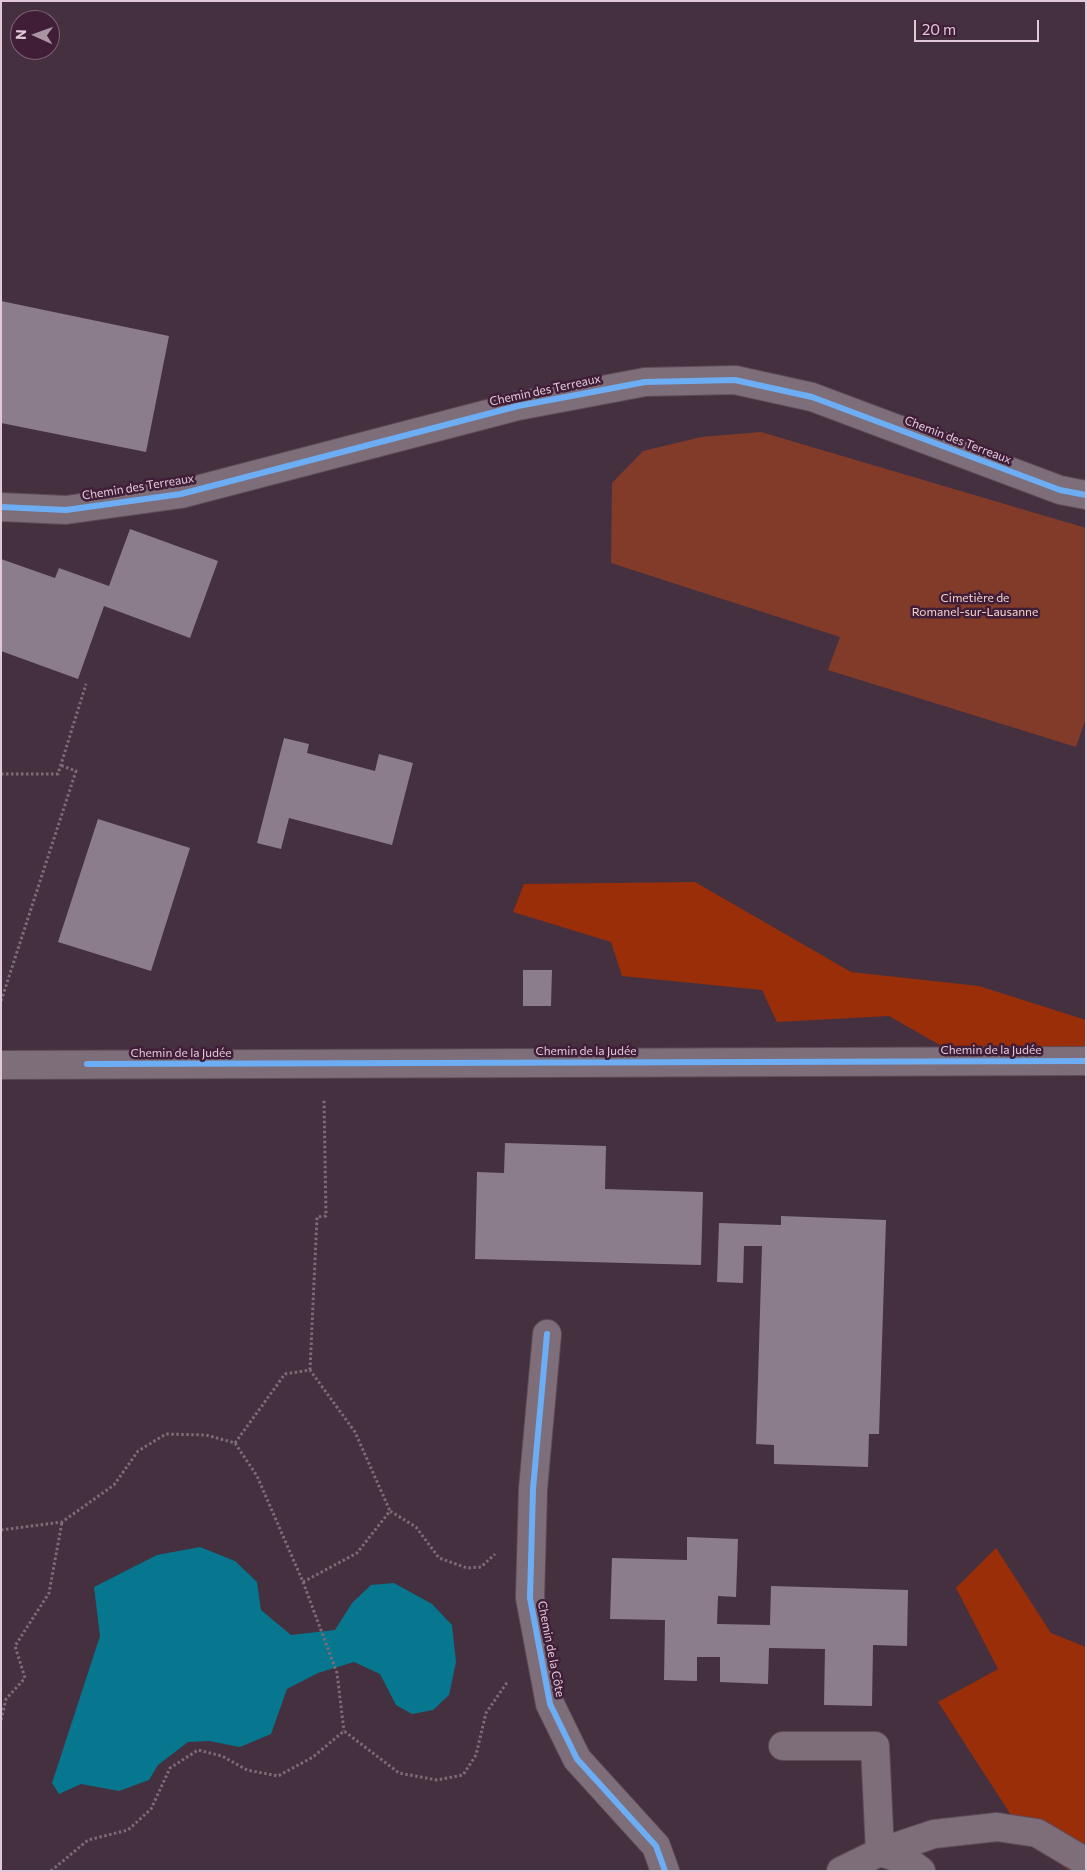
<!DOCTYPE html>
<html>
<head>
<meta charset="utf-8">
<style>
	body { margin:0 }
	#map { position:relative; width:1087px; height:1872px; overflow:hidden; background:#44303f; font-family:Commissioner,sans-serif }
	canvas { display:block }
	.frame { position:absolute; inset:0; border:2px solid #e1c9d9; pointer-events:none }
	.north { position:absolute; left:10px; top:10px; width:50px; height:50px; box-sizing:border-box; background:#411e38; border:1px solid #816278; border-radius:50%; rotate:272deg; font-size:14px; font-weight:700; line-height:20px; text-align:center; color:#e1c9d9 }
	.north::after { content:''; display:block; margin:auto; width:18px; height:22px; background:#aa93a3; clip-path:polygon(50% 0,100% 100%,50% 72%,0 100%) }
	.scale { position:absolute; left:914px; top:20px; width:125px; height:22px; box-sizing:border-box; border:2px solid #e1c9d9; border-top:0; padding-left:6px; font-size:15px; line-height:18px; white-space:nowrap; color:#e1c9d9; -webkit-text-stroke:4px #411e38; paint-order:stroke }
</style>
</head>
<body>
<div id="map">
<canvas width="1087" height="1872"></canvas>
<div class="frame"></div>
<div class="north">N</div>
<div class="scale">20 m</div>
</div>
<script>
const context = document.querySelector('canvas').getContext('2d');
context.lineJoin = 'round';
function fill(path, color) { context.fillStyle = color; context.fill(path, 'evenodd'); }
const toPath = rows => new Path2D(rows.map(r => 'M' + r).join(''));
function stroke(path, color, width, dash) { context.strokeStyle = color; context.lineWidth = width; context.lineCap = dash ? 'butt' : 'round'; context.setLineDash(dash || []); context.stroke(path); }
function label(font, color, halo, rows, align = 'center') {
  context.font = font + ' Commissioner,sans-serif'; context.lineWidth = 5; context.setLineDash([]); context.textBaseline = 'middle'; context.strokeStyle = halo; context.fillStyle = color; for (const [text, x, y, turn = 0] of rows) {
    context.save(); context.translate(x, y); context.rotate((+turn || 0) * Math.PI / 180); context.textAlign = isNaN(turn) ? turn : align; if (halo) context.strokeText(text, 0, 0); context.fillText(text, 0, 0); context.restore();
  }
}
fill(toPath([
	[761,432,1086,528,1086,718,1076,747,828,670,840,637,611,563,612,483,643,451,701,437]
]), '#823b29');
fill(toPath([
	[695,882,851,972,979,986,1086,1020,1086,1052,945,1048,889,1016,777,1022,762,990,622,976,611,942,513,912,524,884],
	[996,1548,1051,1633,1086,1647,1086,1871,1070,1871,1029,1843,938,1702,998,1669,956,1588]
]), '#992e09');
fill(toPath([
	[200,1547,235,1561,257,1582,261,1610,291,1635,335,1630,352,1603,371,1585,394,1583,432,1604,452,1625,456,1662,449,1695,433,1710,412,1714,396,1705,380,1674,354,1662,318,1673,287,1689,271,1734,240,1747,209,1741,188,1742,158,1765,149,1780,119,1791,81,1784,59,1794,52,1783,100,1636,94,1587,157,1555]
]), '#06778e');
fill(toPath([
	[1,301,169,336,146,452,1,423],
	[130,529,218,561,190,638,104,606,78,679,1,651,1,559,55,578,59,568,109,586],
	[284,738,309,744,307,753,375,771,379,754,413,763,392,845,289,818,281,849,257,843],
	[98,819,190,848,151,971,58,942],
	[523,970,552,970,551,1006,523,1006],
	[505,1143,606,1146,605,1189,703,1192,701,1265,475,1259,477,1172,504,1173],
	[781,1216,886,1220,879,1434,869,1434,868,1467,774,1464,774,1445,756,1444,762,1246,744,1246,743,1283,717,1282,719,1223,781,1225],
	[687,1537,738,1539,736,1597,718,1596,717,1624,770,1625,771,1586,908,1590,907,1646,873,1645,872,1706,824,1705,825,1649,769,1648,768,1684,720,1682,720,1657,697,1657,697,1681,664,1680,665,1620,610,1619,612,1558,687,1560]
]), '#8c7d8c');
const minor = toPath([
	[1,507,66,510,181,494,518,406,645,382,735,380,812,397,1060,490,1086,495],
	[1,1065,1086,1061],
	[547,1334,533,1489,530,1598,550,1704,577,1759,656,1846,665,1871],
	[783,1746,875,1746,880,1852,934,1834,997,1827,1037,1833,1086,1862],
	[841,1871,880,1852,908,1861,921,1871]
]);
stroke(minor, '#5e4c59', 30);
stroke(toPath([
	[1,774,58,774,86,684],
	[1,1001,76,771,60,765],
	[310,1370,317,1217,326,1216,324,1099],
	[235,1443,285,1374,310,1370,355,1432,390,1511],
	[1,1530,62,1522,114,1485,138,1451,166,1434,206,1435,235,1443,257,1476,303,1582,337,1673,344,1731],
	[303,1582,357,1553,390,1511,416,1527,439,1558,467,1568,481,1567,495,1554],
	[1,1720,6,1699,25,1678,15,1646,49,1593,62,1522],
	[51,1871,88,1840,128,1830,151,1809,170,1768,198,1750,222,1756,247,1770,278,1776,313,1757,344,1731,399,1773,437,1780,463,1775,476,1755,486,1713,508,1681]
]), '#7c6c78', 3, [2.5, 2.5]);
stroke(minor, '#7e6e7a', 28);
stroke(toPath([
	[1,507,66,510,181,494,518,406,645,382,735,380,812,397,1060,490,1086,495],
	[87,1064,1086,1061],
	[547,1334,533,1489,530,1598,550,1704,577,1759,656,1846,665,1871]
]), '#6dadf4', 6);
label('12px', '#e1c9d9', '#411e38', [
	["Chemin des Terreaux",545,390,-12],
	["Chemin des Terreaux",958,440,21],
	["Chemin des Terreaux",138,487,-9],
	["Chemin de la Judée",991,1050],
	["Chemin de la Judée",586,1051],
	["Chemin de la Judée",181,1053],
	["Chemin de la Côte",551,1649,79]
]);
label('12px', '#f3d3c9', '#411e38', [
	["Cimetière de",975,598],
	["Romanel-sur-Lausanne",975,612]
]);
</script>
</body>
</html>
